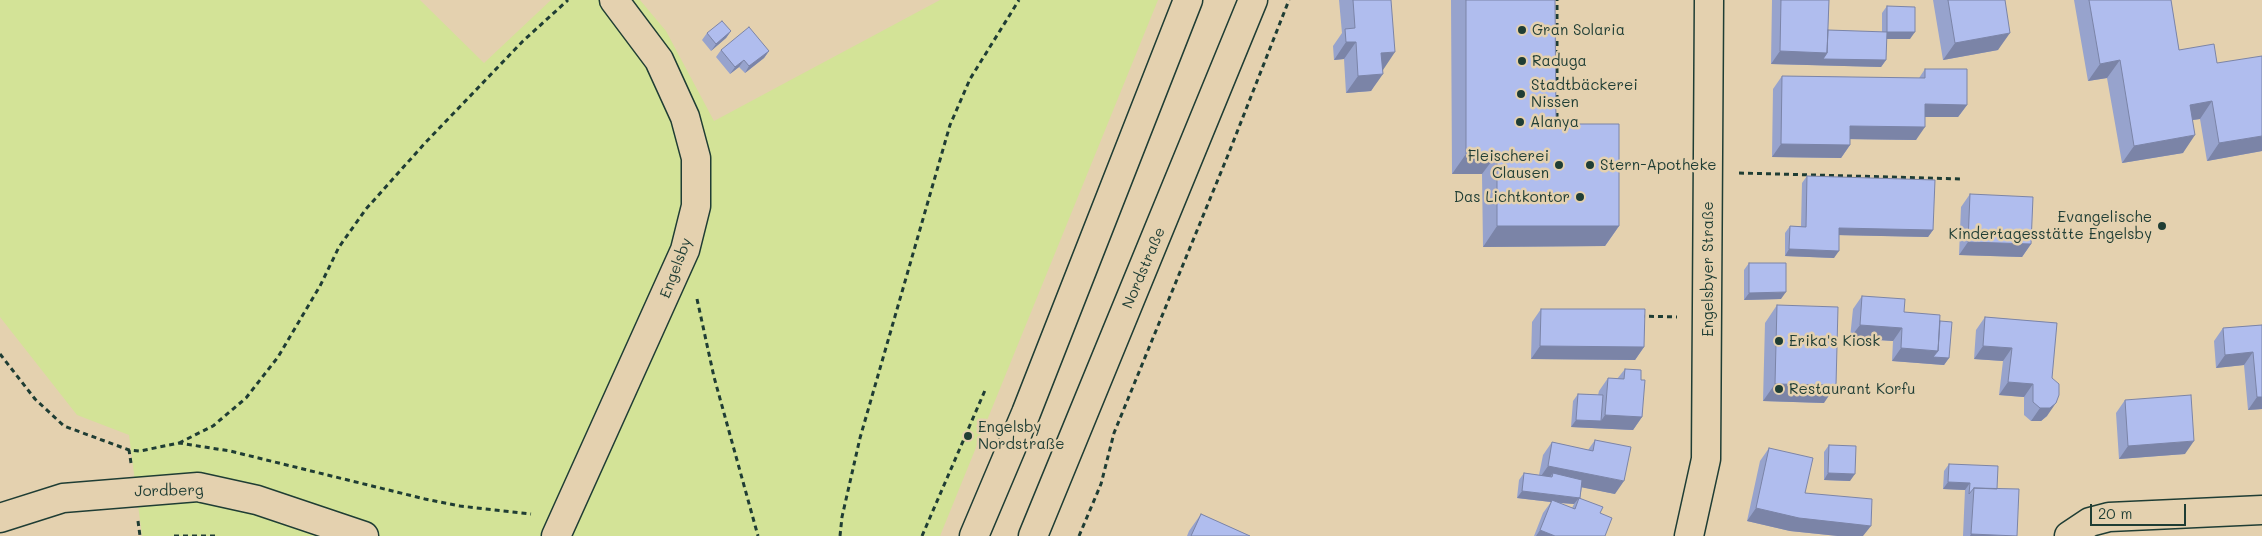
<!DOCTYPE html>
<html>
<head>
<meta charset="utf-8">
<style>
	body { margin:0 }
	#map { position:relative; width:2262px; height:536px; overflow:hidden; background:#e4d1af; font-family:Mali,sans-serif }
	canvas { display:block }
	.scale { position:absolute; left:2090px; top:504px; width:96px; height:22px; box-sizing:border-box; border:2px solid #1f3d34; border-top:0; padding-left:6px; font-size:15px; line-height:18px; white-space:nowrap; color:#1f3d34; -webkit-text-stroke:4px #e4d1af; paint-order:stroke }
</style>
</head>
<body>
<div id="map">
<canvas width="2262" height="536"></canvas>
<div class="scale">20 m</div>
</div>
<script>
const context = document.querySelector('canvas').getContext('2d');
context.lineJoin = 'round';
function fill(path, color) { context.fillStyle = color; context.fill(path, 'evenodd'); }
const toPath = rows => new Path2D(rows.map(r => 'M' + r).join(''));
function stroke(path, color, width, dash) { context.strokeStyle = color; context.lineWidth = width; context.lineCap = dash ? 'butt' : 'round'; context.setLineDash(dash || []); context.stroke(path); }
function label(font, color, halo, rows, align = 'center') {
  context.font = font + ' Mali,sans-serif'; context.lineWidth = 5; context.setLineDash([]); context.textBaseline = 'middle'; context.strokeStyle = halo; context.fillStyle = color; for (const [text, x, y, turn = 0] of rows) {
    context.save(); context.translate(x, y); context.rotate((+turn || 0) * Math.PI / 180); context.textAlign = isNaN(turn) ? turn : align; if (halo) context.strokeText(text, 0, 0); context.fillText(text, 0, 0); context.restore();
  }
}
fill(toPath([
	[0,0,420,0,484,63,551,0,640,0,666,31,714,121,940,0,1158,0,940,536,142,536,129,435,77,415,0,317]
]), '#d3e397');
const street = toPath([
	[0,518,63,498,198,487,257,500,364,536],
	[556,536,685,250,696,206,696,158,685,117,659,60,614,0],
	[1689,536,1706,459,1709,0],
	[2069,536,2090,522,2109,517,2262,510]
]);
const primary = toPath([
	[974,536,1026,413,1188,0],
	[1033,536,1253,0]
]);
stroke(street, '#1f3d34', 31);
stroke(primary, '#1f3d34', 31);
stroke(toPath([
	[1557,127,1557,0],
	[1739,173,1963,179],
	[697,299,714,377,758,536],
	[1640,316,1677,317],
	[0,354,35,399,64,426,129,450],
	[179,443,213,426,246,398,278,357,320,286,339,247,366,209,425,143,523,41,568,0],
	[131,463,129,450,140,451,179,443,230,451,425,499,460,506,531,514],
	[138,521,140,536],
	[174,536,216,536],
	[840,536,842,517,860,438,950,125,970,79,1019,0],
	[922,536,986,388],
	[1079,536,1101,484,1114,433,1228,155,1289,0]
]), '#1f3d34', 3, [5, 4]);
stroke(street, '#e4d1af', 28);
stroke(primary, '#e4d1af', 28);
fill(toPath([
	[1339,0,1391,0,1383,70,1371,91,1346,93,1344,59,1334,60,1333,46,1342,33],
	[1451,0,1555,0,1556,124,1619,226,1605,246,1483,247,1482,174,1452,174],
	[1772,0,1829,0,1828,30,1882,32,1882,13,1887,6,1910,39,1886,39,1886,60,1881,67,1771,64],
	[1933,0,2005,0,1998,50,1943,60],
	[2074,0,2171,0,2179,50,2217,63,2262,151,2207,161,2200,119,2192,120,2183,153,2122,163,2107,78,2088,81],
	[731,31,726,38,711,51,702,40,707,33],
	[721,50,769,51,764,58,745,73,739,67,730,74,716,57],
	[1925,69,1967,105,1958,117,1925,117,1916,140,1850,139,1850,145,1841,158,1772,157,1773,89,1782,76,1919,78],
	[1807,176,1933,230,1928,237,1839,235,1834,258,1785,256,1785,233,1790,226,1801,226,1802,183],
	[1970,194,2031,244,2022,257,1959,255,1961,207],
	[1749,263,1781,299,1744,300,1744,270],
	[1862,296,1904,312,1940,321,1949,358,1944,365,1892,361,1893,341,1850,338,1853,309],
	[1777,305,1824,403,1763,401,1765,323],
	[1541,309,1644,347,1635,360,1531,359,1532,322],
	[1985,317,2057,323,2047,416,2041,421,2031,421,2024,415,2024,397,1999,395,2003,361,1974,359,1976,330],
	[2262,325,2262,409,2248,410,2244,365,2216,368,2214,341,2223,328],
	[1625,369,1641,380,1642,417,1633,430,1571,427,1573,401,1578,394,1598,395,1599,391,1608,378,1617,379],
	[2125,400,2185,454,2119,459,2116,413],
	[1595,440,1615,494,1582,487,1580,498,1600,513,1605,536,1534,536,1543,513,1551,502,1517,498,1519,480,1524,473,1539,475,1543,455,1552,442,1588,450],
	[1559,503,1574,504,1572,508],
	[1829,445,1850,481,1824,480,1824,452],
	[1769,448,1805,493,1863,536,1838,536,1790,531,1747,521,1760,461],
	[1949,464,1997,489,2017,536,1963,536,1965,490,1943,489,1944,471],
	[1201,514,1250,536,1187,536,1189,531]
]), '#97a3cd');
fill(toPath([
	[731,31,726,38,711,51,716,44],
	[1887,32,1915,32,1910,39,1882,39],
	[2010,33,1998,50,1943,60,1955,43],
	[1346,42,1356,42,1344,59,1334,60],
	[769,51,764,58,745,73,749,66],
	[1780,51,1827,53,1886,60,1881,67,1771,64],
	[1395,52,1383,70,1369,71,1381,53],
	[744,60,739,67,730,74,735,67],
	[2120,60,2107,78,2088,81,2100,64],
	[1383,74,1371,91,1346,93,1358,76],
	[2212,101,2200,119,2178,122,2190,105],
	[1925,104,1967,105,1958,117,1916,117],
	[1850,126,1925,127,1916,140,1841,139],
	[2195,135,2183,153,2122,163,2134,146],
	[2262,136,2262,151,2207,161,2219,143],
	[1781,144,1850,145,1841,158,1772,157],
	[1466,154,1497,154,1482,174,1452,174],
	[1497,226,1619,226,1605,246,1483,247],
	[1839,228,1933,230,1928,237,1834,235],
	[1968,242,2031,244,2022,257,1959,255],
	[1789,249,1839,251,1834,258,1785,256],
	[1786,292,1781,299,1744,300,1749,293],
	[1860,325,1902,328,1893,341,1850,338],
	[1540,346,1644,347,1635,360,1531,359],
	[1983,346,2012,348,2003,361,1974,359],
	[1901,348,1938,351,1949,358,1944,365,1892,361],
	[2253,352,2244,365,2216,368,2225,355],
	[2008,382,2033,384,2024,397,1999,395],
	[1775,384,1836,385,1824,403,1763,401],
	[2257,397,2262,397,2262,409,2248,410],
	[2056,403,2047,416,2041,421,2031,421,2040,408],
	[1605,415,1642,417,1633,430,1571,427,1576,420,1601,421],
	[2194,441,2185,454,2119,459,2128,446],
	[1548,466,1624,481,1615,494,1550,481,1552,477,1553,473,1548,480,1539,479],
	[1828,473,1855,474,1850,481,1824,480],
	[1948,482,1970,483,1965,490,1943,489],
	[1522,491,1579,498,1574,504,1551,502,1552,500,1551,502,1517,498],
	[1756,508,1871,526,1863,536,1838,536,1790,531,1747,521],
	[1540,530,1555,536,1536,536],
	[1971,534,2008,536,1970,536]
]), '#7b84a7');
const building = toPath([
	[1353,0,1391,0,1395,52,1381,53,1383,74,1358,76,1356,42,1346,42,1345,29,1355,28,1353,0],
	[1466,0,1555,0,1556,124,1619,124,1619,226,1497,226,1497,154,1466,154,1466,0],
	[1781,0,1829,0,1827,53,1780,51,1781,0],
	[1948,0,2005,0,2010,33,1955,43,1948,0],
	[2089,0,2171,0,2179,50,2214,44,2217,63,2262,56,2262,136,2219,143,2212,101,2190,105,2195,135,2134,146,2120,60,2100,64,2089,0],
	[1887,6,1915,7,1915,32,1887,32,1887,6],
	[722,21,731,31,716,44,707,33,722,21],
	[749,27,769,51,749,66,744,60,735,67,721,50,749,27],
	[1828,30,1887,32,1886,60,1823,59,1827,53,1828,30],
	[1925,69,1967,69,1967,105,1925,104,1925,127,1850,126,1850,145,1781,144,1782,76,1925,78,1925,69],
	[1807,176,1935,180,1933,230,1839,228,1839,251,1789,249,1790,226,1806,227,1807,176],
	[1970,194,2033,197,2031,244,1968,242,1970,194],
	[1749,263,1786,263,1786,292,1749,293,1749,263],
	[1862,296,1905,299,1904,312,1940,315,1938,351,1901,348,1902,328,1860,325,1862,296],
	[1777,305,1838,307,1836,385,1775,384,1777,305],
	[1541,309,1645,309,1644,347,1540,346,1541,309],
	[1985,317,2057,323,2052,378,2059,384,2059,395,2056,403,2050,408,2040,408,2033,402,2033,384,2008,382,2012,348,1983,346,1985,317],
	[1940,321,1952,322,1949,358,1933,357,1938,351,1940,321],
	[2262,325,2262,397,2257,397,2253,352,2225,355,2223,328,2262,325],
	[1625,369,1641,370,1641,380,1645,380,1642,417,1605,415,1608,378,1624,379,1625,369],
	[1578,394,1603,395,1601,421,1576,420,1578,394],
	[2191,395,2194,441,2128,446,2125,400,2191,395],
	[1595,440,1631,447,1624,481,1548,466,1552,442,1593,451,1595,440],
	[1829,445,1856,446,1855,474,1828,473,1829,445],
	[1769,448,1813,458,1805,493,1872,499,1871,526,1799,518,1756,508,1769,448],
	[1949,464,1998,466,1997,489,1974,488,1969,494,1970,483,1948,482,1949,464],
	[1524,473,1552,477,1553,473,1582,480,1580,498,1522,491,1524,473],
	[1974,488,2019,489,2017,536,1971,534,1974,488],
	[1579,498,1603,507,1600,513,1612,518,1605,536,1555,536,1540,530,1552,500,1575,509,1579,498],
	[1201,514,1250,536,1191,536,1201,514]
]);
fill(building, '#b0bdee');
stroke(building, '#7b84a7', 1);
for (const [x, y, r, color] of [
	[1522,30,5,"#1f3d34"],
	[1522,61,5,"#1f3d34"],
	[1521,94,5,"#1f3d34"],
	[1520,122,5,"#1f3d34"],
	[1559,165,5,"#1f3d34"],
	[1590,165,5,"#1f3d34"],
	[1580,197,5,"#1f3d34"],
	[2162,226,5,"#1f3d34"],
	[1779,341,5,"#1f3d34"],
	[1779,389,5,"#1f3d34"],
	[968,436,5,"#1f3d34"]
]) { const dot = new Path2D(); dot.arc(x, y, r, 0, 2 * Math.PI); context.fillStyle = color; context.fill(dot); stroke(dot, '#e4d1af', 2); }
label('15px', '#1f3d34', '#e4d1af', [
	["Gran Solaria",1532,30],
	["Raduga",1532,61],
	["Stadtbäckerei",1531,85],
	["Nissen",1531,102],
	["Alanya",1530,122],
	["Fleischerei",1549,156,"right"],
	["Clausen",1549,173,"right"],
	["Stern-Apotheke",1600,165],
	["Das Lichtkontor",1570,197,"right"],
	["Evangelische",2152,217,"right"],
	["Kindertagesstätte Engelsby",2152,234,"right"],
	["Erika's Kiosk",1789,341],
	["Restaurant Korfu",1789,389],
	["Engelsby",978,427],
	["Nordstraße",978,444]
], 'left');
label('15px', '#1f3d34', '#e4d1af', [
	["Engelsby",676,268,-69],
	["Nordstraße",1144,268,-67],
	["Engelsbyer Straße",1708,269,-90],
	["Jordberg",169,491,-1]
]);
</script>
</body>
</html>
